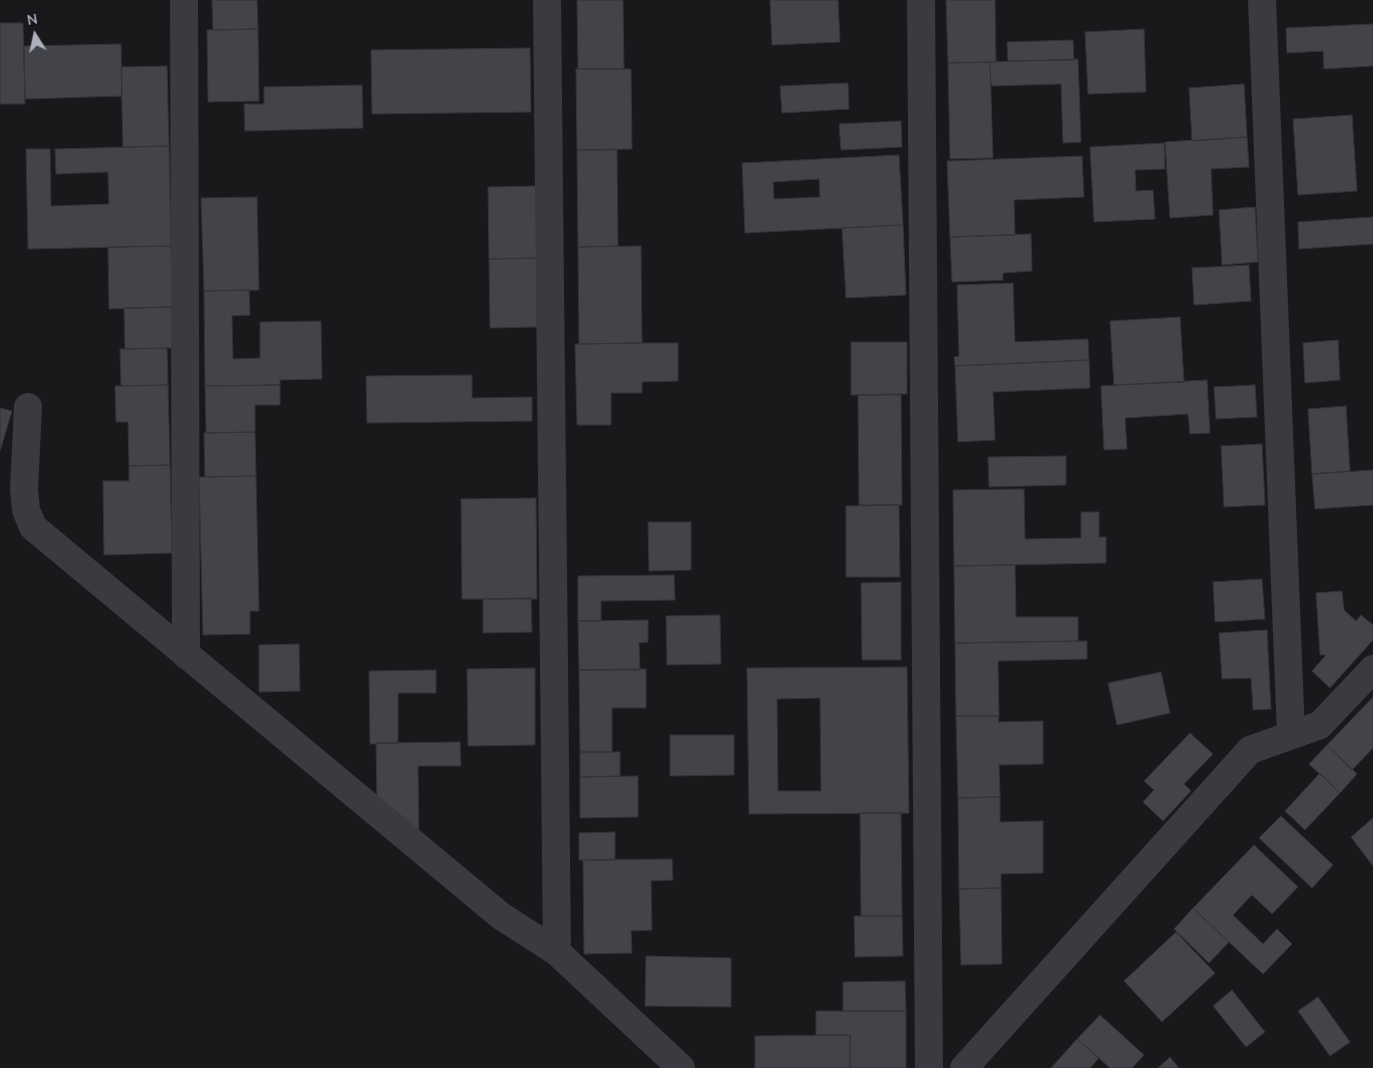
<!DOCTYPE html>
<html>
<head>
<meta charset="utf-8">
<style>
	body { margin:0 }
	#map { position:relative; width:1373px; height:1068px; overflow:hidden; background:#19191c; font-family:"Nunito Sans",sans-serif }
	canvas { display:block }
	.north { position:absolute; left:10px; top:10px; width:50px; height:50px; -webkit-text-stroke:4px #141417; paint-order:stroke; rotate:350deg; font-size:14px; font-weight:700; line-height:20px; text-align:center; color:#abb0bc }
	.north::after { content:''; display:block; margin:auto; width:18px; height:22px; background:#abb0bc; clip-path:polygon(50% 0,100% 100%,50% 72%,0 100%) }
</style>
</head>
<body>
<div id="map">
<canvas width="1373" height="1068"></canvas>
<div class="north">N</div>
</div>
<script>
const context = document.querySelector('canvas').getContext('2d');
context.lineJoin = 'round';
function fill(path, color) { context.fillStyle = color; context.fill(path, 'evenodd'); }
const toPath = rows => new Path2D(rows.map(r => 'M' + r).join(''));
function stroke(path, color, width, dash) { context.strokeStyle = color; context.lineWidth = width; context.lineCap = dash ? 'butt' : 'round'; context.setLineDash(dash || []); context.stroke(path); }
const building = toPath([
	[212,0,257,0,258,29,213,30,212,0],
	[577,0,623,0,624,69,578,69,577,0],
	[770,0,838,0,840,42,772,45,770,0],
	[946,0,995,0,996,62,948,63,946,0],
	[0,23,23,23,25,104,0,104,0,23],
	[1373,24,1373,66,1324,69,1323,51,1287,53,1286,28,1373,24],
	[258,29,259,101,208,102,207,30,258,29],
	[1144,29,1146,92,1088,94,1085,32,1144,29],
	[1073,40,1074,60,1008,61,1007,42,1073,40],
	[121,44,122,96,25,99,24,46,121,44],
	[530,48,531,112,372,114,371,50,530,48],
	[1078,59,1081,142,1063,143,1061,84,991,86,990,62,1078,59],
	[990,62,993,158,950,159,948,63,990,62],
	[167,66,169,146,123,147,121,67,167,66],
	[576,69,631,69,632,149,577,150,576,69],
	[848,83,849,109,782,113,780,86,848,83],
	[1244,84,1247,137,1192,141,1189,88,1244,84],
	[362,85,363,128,245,131,244,104,264,104,264,87,362,85],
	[1352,115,1357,191,1298,195,1293,119,1352,115],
	[901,121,902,147,841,150,839,124,901,121],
	[1247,137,1249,167,1211,169,1213,215,1170,218,1165,142,1247,137],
	[1164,143,1165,169,1135,170,1136,191,1153,190,1155,219,1094,222,1090,147,1164,143],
	[169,146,171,246,28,249,26,149,50,149,51,206,109,204,108,172,56,174,55,149,169,146],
	[577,150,617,150,618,246,578,247,577,150],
	[899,155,903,225,745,233,742,163,899,155],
	[819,179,820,197,774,199,773,182,819,179],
	[1082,156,1084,197,1014,200,1015,235,950,237,947,161,1082,156],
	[536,186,537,258,489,259,488,187,536,186],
	[257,197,259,290,204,291,201,198,257,197],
	[1255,207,1258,262,1222,265,1219,210,1255,207],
	[1373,217,1373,244,1299,249,1298,222,1373,217],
	[903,225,906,295,846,298,842,228,903,225],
	[1031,234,1032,271,1003,273,1003,280,952,282,950,237,1031,234],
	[171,246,173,307,109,309,108,247,171,246],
	[641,246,642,343,579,344,578,247,641,246],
	[537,258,537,327,490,328,489,259,537,258],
	[1249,265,1251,301,1194,305,1192,268,1249,265],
	[1013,283,1015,342,1088,339,1089,360,955,366,954,357,959,356,957,285,1013,283],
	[249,290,250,315,232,316,233,359,260,358,260,322,321,321,322,379,280,380,280,385,205,386,204,291,249,290],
	[173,307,173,348,125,349,124,308,173,307],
	[1180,317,1184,382,1114,385,1110,321,1180,317],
	[1338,340,1340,380,1305,383,1303,343,1338,340],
	[851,342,907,342,907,394,851,395,851,342],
	[642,343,678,343,678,381,642,382,642,393,611,393,611,425,577,425,575,344,642,343],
	[167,348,168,385,121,386,120,349,167,348],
	[1089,360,1090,388,993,392,995,440,958,442,955,366,1089,360],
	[472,375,472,398,532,397,532,421,367,423,366,376,472,375],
	[1207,380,1210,433,1190,434,1188,414,1125,418,1127,449,1104,450,1101,386,1207,380],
	[168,385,170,465,129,466,128,422,116,422,115,386,168,385],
	[280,385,280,405,255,405,255,432,206,433,205,386,280,385],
	[1255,385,1257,417,1216,419,1214,387,1255,385],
	[858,395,901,395,902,505,859,505,858,395],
	[1346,406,1350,471,1312,474,1308,409,1346,406],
	[0,408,12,411,0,451,0,408],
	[255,432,256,476,205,477,204,433,255,432],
	[1262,444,1265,505,1224,507,1221,446,1262,444],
	[1066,456,1066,485,989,487,988,457,1066,456],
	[170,465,172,553,104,555,103,481,129,481,129,466,170,465],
	[1373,470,1373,505,1315,509,1312,474,1373,470],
	[256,476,259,611,250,611,250,634,203,635,199,477,256,476],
	[1024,489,1025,539,1081,538,1081,512,1099,512,1099,537,1106,537,1106,563,954,566,953,490,1024,489],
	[536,498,537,599,462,599,461,499,536,498],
	[899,505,900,577,846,577,846,506,899,505],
	[648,522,691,522,691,570,649,571,648,522],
	[1015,565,1016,617,1078,617,1078,641,955,643,954,566,1015,565],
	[674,575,675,600,601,601,601,621,578,621,578,576,674,575],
	[1262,579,1265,619,1215,622,1213,582,1262,579],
	[901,582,901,660,862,660,861,583,901,582],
	[1342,591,1344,610,1356,621,1361,615,1373,625,1373,640,1330,688,1312,671,1326,655,1320,655,1316,593,1342,591],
	[531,598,532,632,483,633,483,599,531,598],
	[720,615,721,664,667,665,666,616,720,615],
	[648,620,648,642,639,643,640,670,579,670,578,621,648,620],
	[1267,630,1271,709,1253,710,1251,678,1222,679,1219,633,1267,630],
	[1087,641,1087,659,998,661,999,716,956,716,955,643,1087,641],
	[299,644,300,691,259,692,259,645,299,644],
	[907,667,909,813,749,814,747,668,907,667],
	[820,698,821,791,778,791,777,699,820,698],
	[535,668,535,745,468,746,467,669,535,668],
	[646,669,646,708,612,708,612,752,580,752,579,670,646,669],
	[436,670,436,693,398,693,398,743,370,744,369,671,436,670],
	[1161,672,1170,713,1117,725,1108,683,1161,672],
	[1373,697,1373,748,1352,770,1327,745,1373,697],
	[956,716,999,716,998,722,1043,721,1043,764,999,765,1000,797,958,798,956,716],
	[1190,733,1213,754,1184,784,1191,791,1163,821,1143,802,1154,790,1144,781,1190,733],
	[670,735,734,735,734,775,670,776,670,735],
	[460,742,461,766,418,766,419,840,377,802,376,743,460,742],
	[1327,745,1357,774,1340,793,1309,764,1327,745],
	[580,752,620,752,620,776,580,777,580,752],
	[1320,773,1340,793,1305,830,1285,811,1320,773],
	[638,776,638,817,580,818,580,777,638,776],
	[1000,797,1000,822,1043,821,1043,873,1001,874,1001,888,959,889,958,798,1000,797],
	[860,813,901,813,902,916,861,916,860,813],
	[1281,816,1333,865,1312,888,1259,838,1281,816],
	[1373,818,1373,866,1351,837,1373,818],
	[615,832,615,860,579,860,579,833,615,832],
	[1254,845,1298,887,1272,914,1252,895,1233,915,1263,944,1277,929,1292,944,1263,974,1193,908,1254,845],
	[672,859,673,880,651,881,652,930,631,931,632,953,584,954,583,860,672,859],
	[1001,888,1002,964,961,965,959,889,1001,888],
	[1193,908,1229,942,1209,963,1174,929,1193,908],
	[854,916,902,916,903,956,855,957,854,916],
	[1176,932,1215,973,1162,1022,1124,981,1176,932],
	[646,956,731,958,731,1007,645,1006,646,956],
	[905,981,906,1011,843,1011,843,982,905,981],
	[1232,990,1265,1032,1246,1047,1213,1006,1232,990],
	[1318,997,1350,1042,1330,1056,1298,1011,1318,997],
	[816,1011,906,1011,906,1068,850,1068,850,1035,816,1035,816,1011],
	[1100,1015,1144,1055,1132,1068,1110,1068,1077,1039,1100,1015],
	[850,1035,850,1068,755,1068,755,1036,850,1035],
	[1077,1039,1099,1058,1090,1068,1051,1068,1077,1039],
	[1170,1057,1179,1068,1158,1068,1170,1057]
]);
fill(building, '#434449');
stroke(building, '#333338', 1);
stroke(toPath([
	[184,0,186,655],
	[547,0,557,952,681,1068],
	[921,0,929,1068],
	[1262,0,1291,735],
	[28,407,24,489,26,510,33,527,501,916,557,952],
	[964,1068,1250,750,1320,725,1373,669]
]), '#3a3b41', 28);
</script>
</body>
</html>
